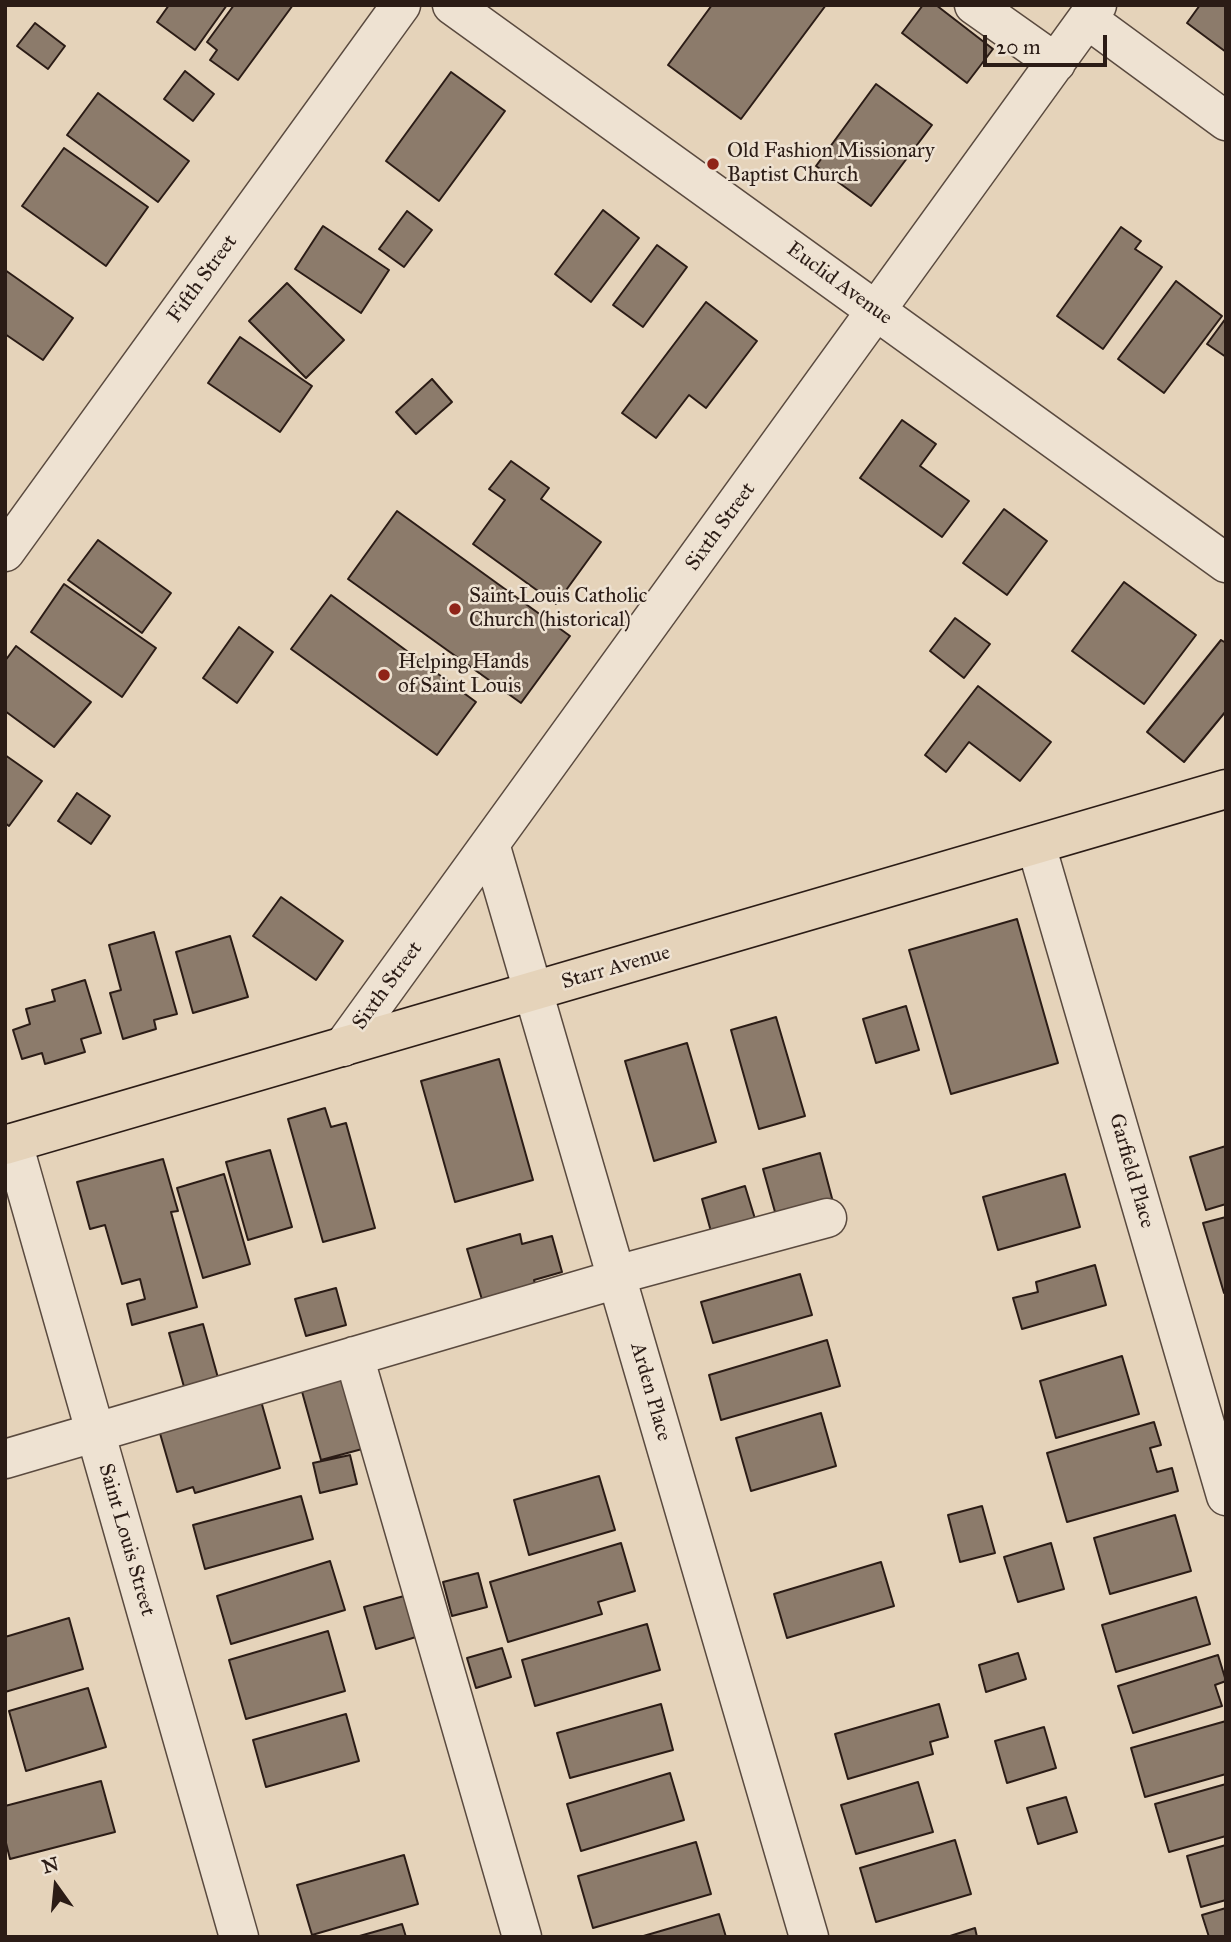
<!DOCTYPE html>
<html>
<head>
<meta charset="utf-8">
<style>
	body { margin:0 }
	#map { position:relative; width:1231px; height:1942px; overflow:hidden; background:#e5d3ba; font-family:"IM FELL Great Primer",serif }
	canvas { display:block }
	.frame { position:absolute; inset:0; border:7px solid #2b1c16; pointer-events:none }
	.north { position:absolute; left:21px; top:1851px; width:70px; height:70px; -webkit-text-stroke:5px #eee2d2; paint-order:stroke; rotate:345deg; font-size:19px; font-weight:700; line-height:28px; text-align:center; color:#2b1c16 }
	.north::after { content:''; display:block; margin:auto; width:24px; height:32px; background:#2b1c16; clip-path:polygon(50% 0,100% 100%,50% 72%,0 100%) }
	.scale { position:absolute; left:983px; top:35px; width:124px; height:32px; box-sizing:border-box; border:4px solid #2b1c16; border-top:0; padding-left:9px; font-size:21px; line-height:24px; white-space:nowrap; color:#2b1c16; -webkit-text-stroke:5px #eee2d2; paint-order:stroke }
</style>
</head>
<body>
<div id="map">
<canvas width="1231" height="1942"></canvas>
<div class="frame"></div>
<div class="north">N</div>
<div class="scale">20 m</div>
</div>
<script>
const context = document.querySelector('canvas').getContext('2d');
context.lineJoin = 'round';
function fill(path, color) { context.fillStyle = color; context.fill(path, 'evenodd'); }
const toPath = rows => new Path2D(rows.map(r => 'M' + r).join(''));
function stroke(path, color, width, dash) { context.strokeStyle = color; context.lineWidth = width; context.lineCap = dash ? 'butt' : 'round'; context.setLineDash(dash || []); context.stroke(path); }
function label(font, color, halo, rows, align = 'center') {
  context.font = font + ' "IM FELL Great Primer",serif'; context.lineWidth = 5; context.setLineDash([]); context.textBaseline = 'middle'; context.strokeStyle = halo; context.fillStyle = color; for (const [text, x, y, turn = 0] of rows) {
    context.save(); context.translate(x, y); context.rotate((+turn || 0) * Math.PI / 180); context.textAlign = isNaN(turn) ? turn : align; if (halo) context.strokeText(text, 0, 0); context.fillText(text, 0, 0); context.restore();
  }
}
const building = toPath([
	[169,5,227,5,195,50,157,22,169,5],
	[234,5,293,5,238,80,210,60,217,50,207,42,234,5],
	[712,5,826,5,741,119,668,65,712,5],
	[923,5,936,5,993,49,967,83,902,33,923,5],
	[1200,5,1226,5,1226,52,1187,23,1200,5],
	[35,23,65,46,48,69,17,46,35,23],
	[185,71,214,94,193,121,164,99,185,71],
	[451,72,505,111,439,201,386,161,451,72],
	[876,84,932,125,871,206,816,166,876,84],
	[98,93,189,161,158,202,67,135,98,93],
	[64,148,148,207,106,266,22,206,64,148],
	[603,210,639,238,591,302,555,274,603,210],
	[407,211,432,230,404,267,379,249,407,211],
	[323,226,389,270,361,313,295,269,323,226],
	[1121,227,1141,241,1135,249,1162,267,1103,349,1057,316,1121,227],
	[657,245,687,267,643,327,613,305,657,245],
	[5,270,73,318,43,360,5,334,5,270],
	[1176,281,1222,316,1164,393,1118,359,1176,281],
	[287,283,344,340,306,378,249,321,287,283],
	[706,302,757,341,706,408,689,395,656,438,622,413,706,302],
	[1226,318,1226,357,1207,344,1226,318],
	[240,337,312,386,280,432,208,383,240,337],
	[432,379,452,402,416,434,396,412,432,379],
	[902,420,936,444,920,466,969,501,942,537,860,478,902,420],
	[511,461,549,488,541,499,601,542,556,604,473,544,505,500,489,489,511,461],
	[1004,509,1047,541,1007,595,963,563,1004,509],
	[397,511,570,636,521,703,348,579,397,511],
	[98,540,171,593,142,633,68,580,98,540],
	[1124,582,1196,635,1144,704,1072,651,1124,582],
	[64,584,156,648,122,697,31,632,64,584],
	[331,595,476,702,437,755,291,649,331,595],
	[955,618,990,644,964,678,930,651,955,618],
	[239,627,273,652,237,703,203,678,239,627],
	[1221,640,1226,643,1226,711,1184,762,1147,732,1221,640],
	[16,646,91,702,54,747,5,711,5,661,16,646],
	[978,686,1051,742,1020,781,969,742,946,772,925,755,978,686],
	[5,755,42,781,9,826,5,823,5,755],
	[77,793,110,816,91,844,58,821,77,793],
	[281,897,343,941,316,980,253,936,281,897],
	[1017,919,1058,1063,951,1094,909,950,1017,919],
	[154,932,177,1014,154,1020,156,1029,123,1039,110,993,121,990,109,945,154,932],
	[230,936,248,997,193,1013,176,952,230,936],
	[85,980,101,1033,81,1039,85,1052,45,1064,42,1053,22,1059,13,1030,30,1024,26,1009,55,1001,52,990,85,980],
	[906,1006,919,1050,876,1063,863,1019,906,1006],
	[776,1017,805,1116,759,1129,731,1030,776,1017],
	[687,1043,716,1142,654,1161,625,1061,687,1043],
	[499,1059,533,1180,455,1202,421,1081,499,1059],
	[325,1108,331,1127,346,1123,375,1228,323,1242,288,1119,325,1108],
	[1226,1146,1226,1204,1206,1210,1190,1157,1226,1146],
	[270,1150,292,1227,248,1240,226,1162,270,1150],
	[820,1153,833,1202,777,1219,763,1169,820,1153],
	[163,1159,178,1211,171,1212,197,1307,132,1325,127,1304,145,1299,140,1279,122,1284,105,1225,90,1229,77,1182,163,1159],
	[224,1174,250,1264,203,1278,177,1188,224,1174],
	[1065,1174,1080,1227,998,1250,983,1197,1065,1174],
	[745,1186,756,1222,712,1235,702,1199,745,1186],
	[1226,1217,1226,1293,1224,1293,1203,1223,1226,1217],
	[520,1234,522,1244,552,1236,562,1272,534,1280,536,1288,483,1303,467,1249,520,1234],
	[1095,1265,1106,1305,1022,1329,1013,1298,1038,1292,1036,1282,1095,1265],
	[800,1274,812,1315,713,1343,701,1302,800,1274],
	[336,1288,346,1325,306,1336,295,1299,336,1288],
	[203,1324,220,1385,186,1394,169,1333,203,1324],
	[827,1340,840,1386,721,1420,709,1375,827,1340],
	[1122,1356,1139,1414,1056,1438,1040,1381,1122,1356],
	[345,1376,366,1448,321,1460,301,1388,345,1376],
	[261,1401,280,1468,195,1493,193,1487,177,1492,159,1430,261,1401],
	[821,1413,836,1466,751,1491,736,1438,821,1413],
	[1154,1422,1161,1445,1150,1448,1157,1472,1172,1468,1178,1491,1067,1522,1047,1453,1154,1422],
	[350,1455,357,1484,320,1493,313,1463,350,1455],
	[599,1476,615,1530,529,1555,514,1500,599,1476],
	[301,1496,313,1539,205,1569,193,1525,301,1496],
	[982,1506,995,1553,960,1562,948,1515,982,1506],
	[1175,1515,1191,1571,1110,1594,1094,1538,1175,1515],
	[621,1543,635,1591,598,1602,602,1614,508,1642,490,1582,621,1543],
	[1051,1543,1064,1589,1018,1602,1004,1557,1051,1543],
	[330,1561,345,1610,231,1644,217,1596,330,1561],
	[881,1562,894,1606,787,1638,774,1594,881,1562],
	[478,1573,487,1607,452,1616,443,1582,478,1573],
	[404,1596,416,1637,376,1649,364,1607,404,1596],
	[1196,1597,1210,1644,1116,1672,1102,1625,1196,1597],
	[69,1618,83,1669,5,1692,5,1637,69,1618],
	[647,1624,660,1670,535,1706,522,1660,647,1624],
	[328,1631,345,1691,246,1719,229,1660,328,1631],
	[502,1648,511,1677,476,1688,467,1658,502,1648],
	[1018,1653,1026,1679,986,1692,979,1665,1018,1653],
	[1218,1655,1226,1681,1215,1685,1222,1706,1133,1733,1118,1686,1218,1655],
	[88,1688,106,1747,26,1771,9,1711,88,1688],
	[661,1704,673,1750,570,1778,557,1733,661,1704],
	[939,1704,948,1737,930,1742,933,1754,848,1779,835,1734,939,1704],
	[346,1714,359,1761,266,1787,253,1740,346,1714],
	[1226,1721,1226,1774,1145,1797,1131,1748,1226,1721],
	[1044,1727,1056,1768,1007,1783,995,1741,1044,1727],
	[670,1773,684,1820,581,1851,567,1804,670,1773],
	[101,1781,115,1832,10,1859,5,1839,5,1806,101,1781],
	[918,1782,933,1832,856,1854,841,1805,918,1782],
	[1226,1784,1226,1836,1169,1852,1155,1804,1226,1784],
	[1066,1797,1077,1832,1038,1844,1027,1808,1066,1797],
	[955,1840,971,1894,876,1922,860,1868,955,1840],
	[696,1842,711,1894,593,1928,578,1876,696,1842],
	[1226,1845,1226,1900,1201,1907,1187,1856,1226,1845],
	[404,1855,418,1904,312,1935,297,1885,404,1855],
	[1226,1908,1226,1937,1209,1937,1202,1915,1226,1908],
	[719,1914,726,1937,640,1937,719,1914],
	[402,1924,406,1937,356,1937,402,1924],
	[975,1928,977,1937,947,1937,975,1928]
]);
fill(building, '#8c7b6b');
stroke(building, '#2b1c16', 2);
const minor = toPath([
	[452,5,1226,563],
	[974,5,1056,63],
	[1087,19,1226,121],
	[5,552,401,5],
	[1036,845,1226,1496],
	[491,847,809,1937],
	[343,1047,1097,5],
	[13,1143,239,1937],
	[616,1275,827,1218],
	[354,1356,522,1937],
	[5,1459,617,1279]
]);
const major = toPath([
	[5,1145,1226,789]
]);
stroke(minor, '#5a4a3f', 41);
stroke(major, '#2b1c16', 41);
stroke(minor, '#eee2d2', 38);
stroke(major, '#e5d3ba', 38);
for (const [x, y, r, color] of [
	[713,164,7,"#8f2418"],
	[455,609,7,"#8f2418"],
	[384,675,7,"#8f2418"]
]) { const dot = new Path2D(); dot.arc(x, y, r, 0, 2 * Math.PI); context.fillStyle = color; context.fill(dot); stroke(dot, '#eee2d2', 2.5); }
label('21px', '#2b1c16', '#eee2d2', [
	["Old Fashion Missionary",727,152],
	["Baptist Church",727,176],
	["Saint Louis Catholic",469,597],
	["Church (historical)",469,621],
	["Helping Hands",398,663],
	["of Saint Louis",398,687]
], 'left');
label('21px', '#2b1c16', '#eee2d2', [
	["Fifth Street",203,279,-54],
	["Euclid Avenue",839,284,36],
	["Sixth Street",721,527,-54],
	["Starr Avenue",616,968,-16],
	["Sixth Street",388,986,-54],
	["Garfield Place",1131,1171,74],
	["Arden Place",650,1392,74],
	["Saint Louis Street",126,1540,74]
]);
</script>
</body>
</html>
